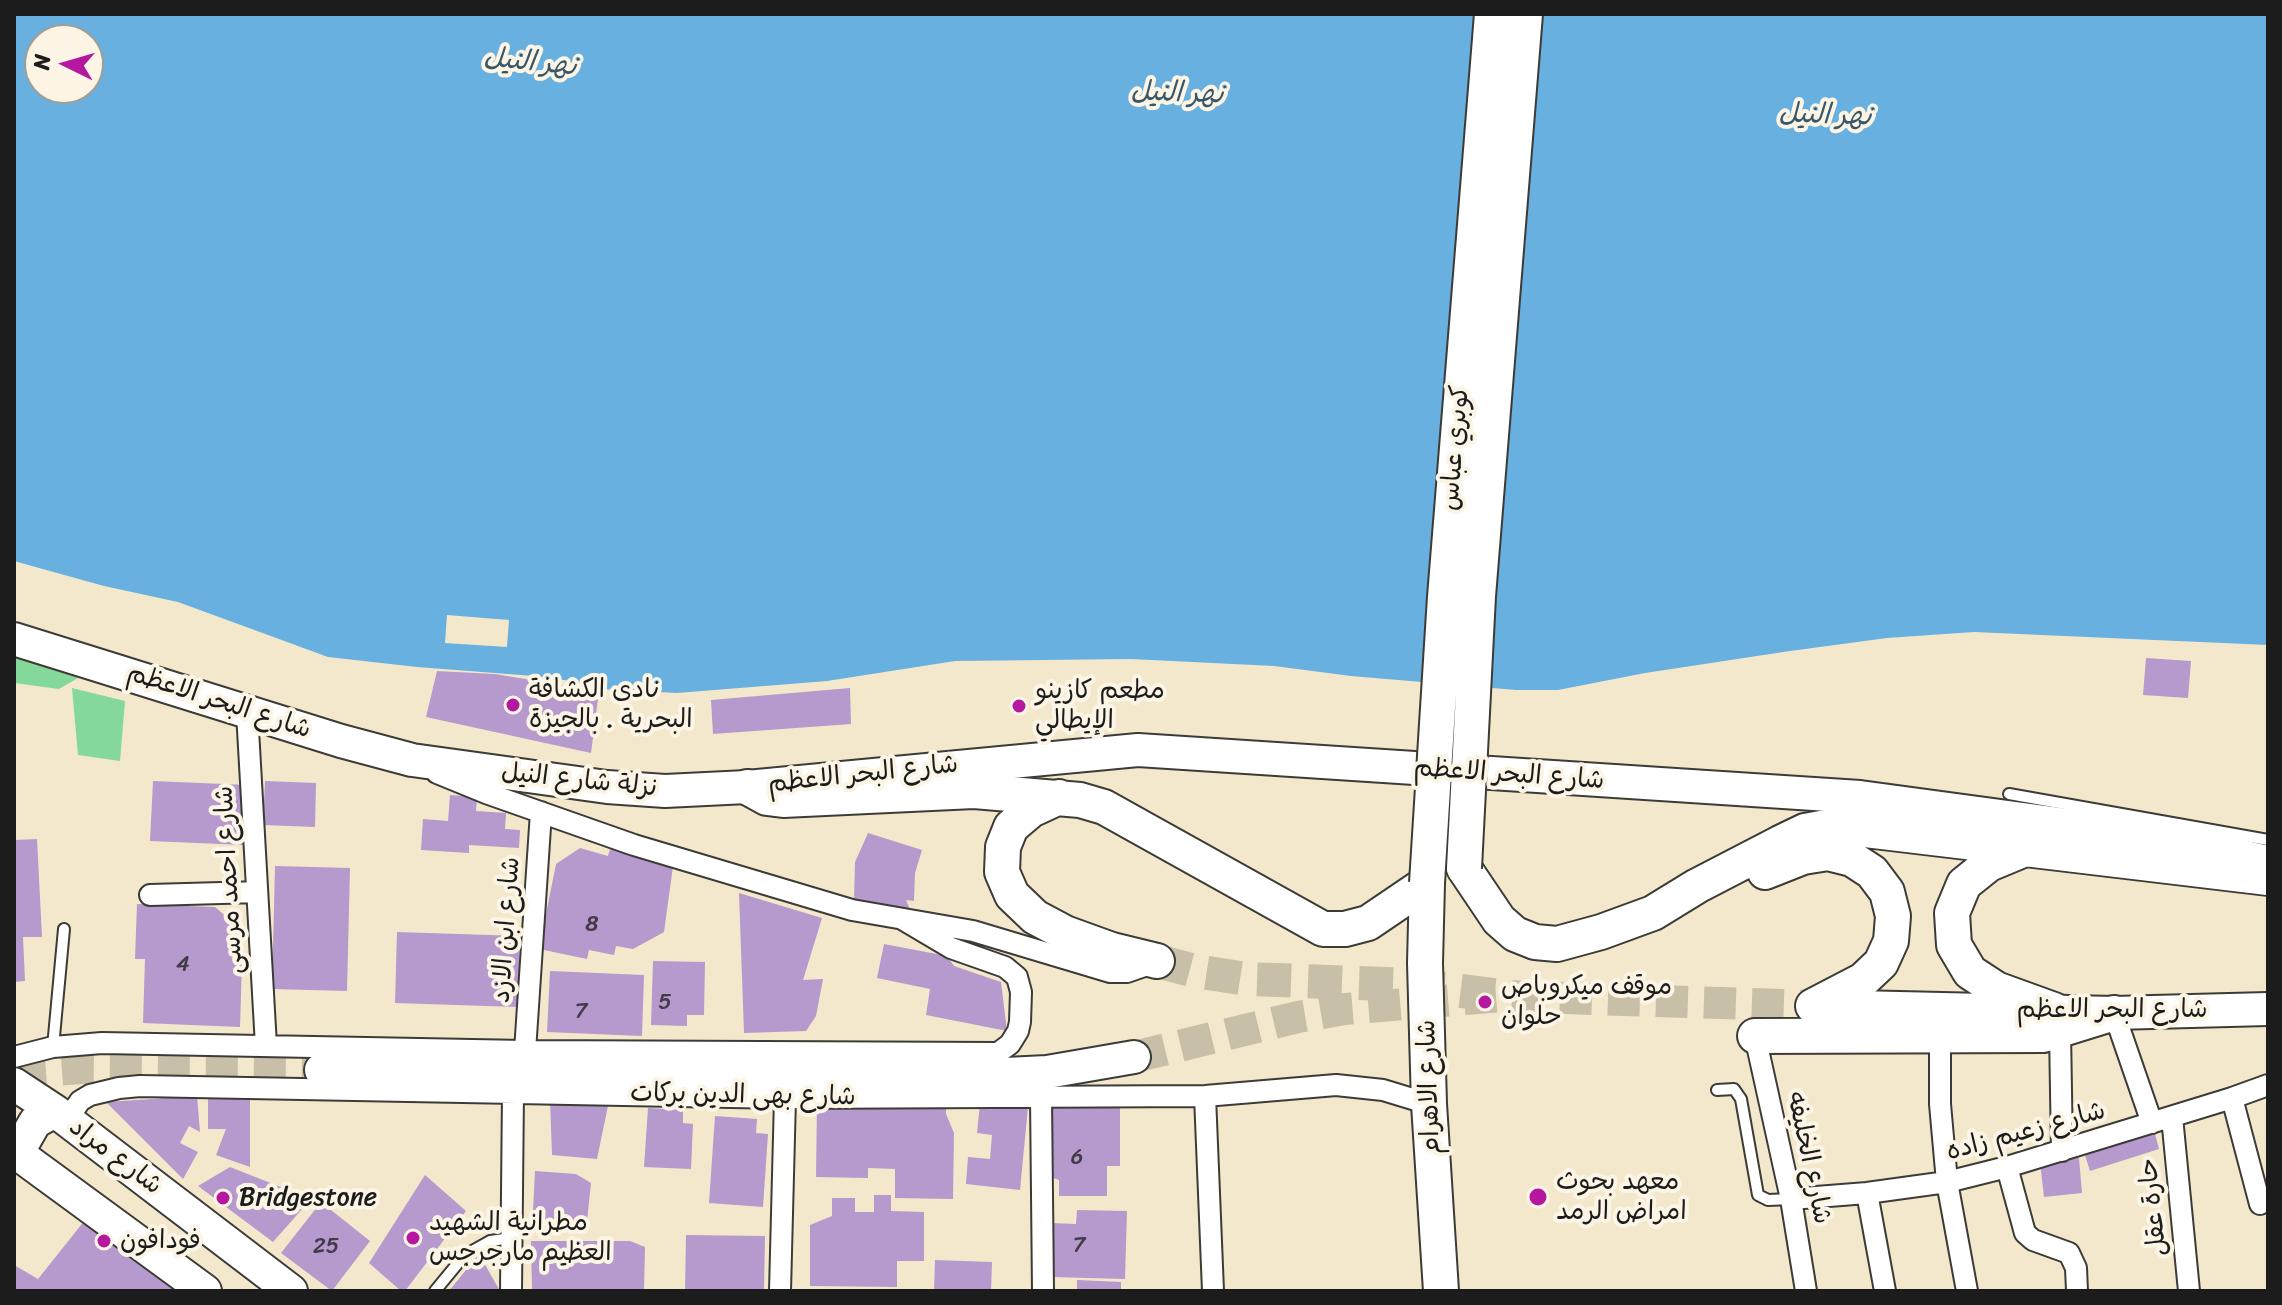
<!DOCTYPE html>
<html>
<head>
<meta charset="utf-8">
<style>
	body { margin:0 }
	#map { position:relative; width:2282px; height:1305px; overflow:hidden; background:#f3e8cc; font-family:Sriracha,sans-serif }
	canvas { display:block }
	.frame { position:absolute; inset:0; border:16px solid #1c1c1c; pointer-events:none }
	.north { position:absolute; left:24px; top:24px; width:80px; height:80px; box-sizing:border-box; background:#fcf5e5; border:2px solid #a29e95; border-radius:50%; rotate:275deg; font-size:22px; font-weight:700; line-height:32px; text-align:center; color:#1c1c1c }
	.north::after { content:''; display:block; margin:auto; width:28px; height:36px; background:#b5179e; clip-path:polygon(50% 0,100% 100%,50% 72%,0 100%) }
</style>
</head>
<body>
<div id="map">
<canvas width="2282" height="1305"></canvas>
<div class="frame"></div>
<div class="north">N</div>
</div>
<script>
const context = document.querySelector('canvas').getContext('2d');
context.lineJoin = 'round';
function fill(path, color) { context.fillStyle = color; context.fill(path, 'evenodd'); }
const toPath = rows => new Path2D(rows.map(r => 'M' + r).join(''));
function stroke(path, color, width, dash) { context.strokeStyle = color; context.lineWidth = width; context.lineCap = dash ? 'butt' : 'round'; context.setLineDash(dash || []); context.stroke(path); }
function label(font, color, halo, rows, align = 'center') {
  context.font = font + ' Sriracha,"Playpen Sans Arabic",sans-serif'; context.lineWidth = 8; context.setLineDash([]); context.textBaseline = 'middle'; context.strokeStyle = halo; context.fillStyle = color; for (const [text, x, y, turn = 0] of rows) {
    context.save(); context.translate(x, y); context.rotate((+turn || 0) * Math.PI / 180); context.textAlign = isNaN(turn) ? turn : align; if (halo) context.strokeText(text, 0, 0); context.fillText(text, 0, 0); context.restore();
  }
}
fill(toPath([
	[14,656,78,678,59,689,14,683],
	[72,688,125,701,120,761,78,755]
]), '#84d89a');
fill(toPath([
	[14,14,2268,14,2268,645,1974,632,1887,638,1790,651,1645,673,1558,690,1516,690,1351,676,1274,666,1131,659,955,661,827,681,677,693,600,689,571,681,534,676,417,667,328,657,178,602,104,586,14,561],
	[40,40,88,40,88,88,40,88]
]), '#67b0df');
fill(toPath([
	[447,615,509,620,507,647,445,643]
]), '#f3e8cc');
fill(toPath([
	[2146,658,2191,661,2188,698,2143,695],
	[437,671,495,674,599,691,591,753,426,717],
	[850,688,851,724,713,734,711,700],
	[153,781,247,785,244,845,150,841],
	[265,781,316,783,315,827,263,825],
	[450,795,477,797,476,811,506,813,505,829,520,830,519,848,469,845,469,853,421,850,423,819,448,821],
	[868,833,922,850,915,873,914,901,906,900,912,914,854,901,855,862],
	[37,839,42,937,23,937,25,981,14,982,14,840],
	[580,848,608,856,610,849,665,866,667,857,674,859,664,932,633,949,616,946,614,955,589,950,587,959,539,949,556,864],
	[275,866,350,868,347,991,272,989],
	[739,893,822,918,803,980,823,979,816,1016,806,1031,744,1033],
	[137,904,215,907,243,931,233,943,232,961,242,961,240,1027,143,1023,145,959,135,959],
	[397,932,520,936,518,1007,395,1003],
	[884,944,947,956,954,966,1001,982,1007,1031,926,1015,930,989,877,978],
	[653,961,705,962,704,1015,687,1015,687,1026,651,1025],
	[550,971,644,975,642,1036,547,1032],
	[250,1093,250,1167,216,1155,226,1129,208,1129,208,1094],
	[197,1096,200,1132,189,1126,180,1143,198,1152,183,1179,106,1102],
	[550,1100,609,1101,597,1159,552,1155],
	[817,1102,946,1104,946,1114,954,1133,953,1199,895,1198,895,1169,868,1168,868,1178,816,1177],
	[980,1103,1028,1107,1020,1190,966,1184,968,1157,990,1159,992,1135,977,1133],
	[1120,1103,1120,1166,1107,1166,1107,1196,1059,1196,1059,1180,1047,1176,1047,1104],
	[648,1108,683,1110,683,1123,693,1124,691,1169,644,1167],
	[715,1116,757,1119,756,1133,768,1134,763,1207,709,1203],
	[2154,1130,2159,1149,2090,1171,2084,1152],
	[2079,1158,2082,1193,2044,1197,2040,1162],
	[230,1167,311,1199,273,1242,198,1186],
	[535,1171,576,1174,591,1183,586,1231,532,1230],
	[425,1175,466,1211,405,1291,401,1291,369,1263],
	[874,1195,891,1195,891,1211,924,1212,924,1261,897,1261,897,1287,810,1286,810,1225,832,1216,832,1198,855,1198,855,1212,874,1212],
	[321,1202,370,1241,332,1291,281,1253],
	[1077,1210,1127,1211,1125,1279,1051,1277,1052,1223,1076,1224],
	[89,1215,193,1291,14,1291,14,1265,38,1279],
	[686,1235,765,1236,764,1291,685,1291],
	[531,1241,630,1241,645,1247,644,1291,532,1291],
	[479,1254,500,1291,449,1291],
	[935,1260,992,1262,991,1291,934,1291],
	[1077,1280,1121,1282,1121,1291,1077,1291]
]), '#b699cd');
stroke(toPath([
	[1134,1057,1298,1017,1345,1009,1502,996,1813,1006],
	[14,1073,81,1068,321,1070]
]), '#c8bfa9', 32, [32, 16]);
stroke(toPath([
	[1157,961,1195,971,1247,979,1413,985,1502,996]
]), '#c8bfa9', 34, [34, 17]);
const service = toPath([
	[2009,794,2268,840],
	[53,1047,64,929],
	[1717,1090,1734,1089,1741,1099,1758,1195,1768,1200,1791,1199],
	[435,1291,463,1257,472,1251,490,1241,512,1238]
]);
const minor = toPath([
	[247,712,266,1046],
	[437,773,486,793,634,845,852,910,973,931,1110,972,1127,972,1153,963],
	[150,895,257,892],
	[2114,1013,2152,1123],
	[2060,1031,2062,1151],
	[1940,1035,1940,1104,1947,1182,1967,1291],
	[1755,1036,1791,1199,1806,1291],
	[525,1051,541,812],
	[14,1057,53,1047,102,1043,525,1051,998,1053,1010,1044,1018,1031,1020,1022,1021,992,1017,977,1005,967,951,948,902,919],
	[1205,1096,1213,1291],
	[1041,1097,1043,1291],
	[2232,1098,2260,1204],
	[2172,1117,2189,1291],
	[67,1120,80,1101,90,1095,119,1088,140,1086,785,1098,1205,1096,1336,1085,1383,1090,1429,1104],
	[2007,1167,2025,1233,2033,1240,2069,1253,2076,1268,2077,1291],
	[1867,1193,1885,1291],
	[1791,1199,1867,1193,1947,1182,2007,1167,2232,1098,2268,1085],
	[511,1291,513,1093],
	[780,1291,785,1098]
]);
const primary = toPath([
	[14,639,341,741,412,760,607,787,665,791,747,787,1138,750,1860,797,2156,837,2268,862],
	[1813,1006,2114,1013,2268,1009],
	[321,1070,1006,1074,1047,1072,1134,1057],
	[14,1084,55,1111,291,1291],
	[14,1151,205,1291],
	[21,1154,23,1143,35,1122,55,1111]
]);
const trunk = toPath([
	[747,787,767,798,783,800,974,791,1080,800,1104,807,1323,929,1345,929,1368,923,1427,883],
	[1059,797,1031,810,1011,827,1003,847,1002,872,1012,895,1035,917,1065,933,1112,950,1157,961],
	[2025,849,1989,864,1964,884,1952,913,1954,945,1970,972,1996,989,2054,1010],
	[1464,868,1499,920,1515,934,1535,942,1557,944,1601,932,1653,913,1697,886,1780,843,1805,831,1832,826,2268,878],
	[1765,872,1803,857,1828,853,1852,859,1872,872,1887,892,1893,916,1891,941,1881,963,1863,980,1813,1006],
	[1427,883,1425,963,1429,1104,1441,1291],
	[1755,1036,2043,1035,2114,1013]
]);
stroke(service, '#3c3b36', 14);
stroke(minor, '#3c3b36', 24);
stroke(primary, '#3c3b36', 36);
stroke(trunk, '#3c3b36', 38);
stroke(service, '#fff', 10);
stroke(minor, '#fff', 20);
stroke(primary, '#fff', 32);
stroke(trunk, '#fff', 34);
const trunkBridge = toPath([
	[1464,868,1478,596,1525,14],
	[1427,883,1445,597,1492,14]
]);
stroke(trunkBridge, '#3c3b36', 38, []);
stroke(trunkBridge, '#fff', 34);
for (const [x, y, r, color] of [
	[513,705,8,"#b5179e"],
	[1019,706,8,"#b5179e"],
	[1485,1002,8,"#b5179e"],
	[1538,1197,10,"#b5179e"],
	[223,1198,8,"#b5179e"],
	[413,1238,8,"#b5179e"],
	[104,1241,8,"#b5179e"]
]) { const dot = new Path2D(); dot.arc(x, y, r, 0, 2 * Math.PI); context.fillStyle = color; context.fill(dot); stroke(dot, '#fcf5e5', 3); }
label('22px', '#423b48', null, [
	["8",592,925],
	["4",183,965],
	["5",665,1003],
	["7",581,1012],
	["6",1077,1158],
	["7",1079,1246],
	["25",326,1247]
]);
label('26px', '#1c1c1c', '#fcf5e5', [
	["كوبري عباس",1456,448,-85],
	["شارع البحر الاعظم",219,702,18],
	["شارع البحر الاعظم",863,775,-6],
	["شارع البحر الاعظم",1509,775,4],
	["نزلة شارع النيل",579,781,6],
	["شارع احمد مرسى",230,880,-93],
	["شارع ابن الازد",507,930,-86],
	["شارع البحر الاعظم",2112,1010],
	["شارع الاهرام",1430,1087,-92],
	["شارع بهى الدين بركات",743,1096,1],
	["شارع زعيم زاده",2026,1132,-15],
	["شارع مراد",115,1157,37],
	["شارع الخليفه",1808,1158,78],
	["حارة عقل",2154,1207,-96]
]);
label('26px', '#1c1c1c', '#fcf5e5', [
	["نادى الكشافة",529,690],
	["البحرية . بالجيزة",529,720],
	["مطعم كازينو",1035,691],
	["الإيطالي",1035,721],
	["موقف ميكروباص",1501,987],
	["حلوان",1501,1017],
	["معهد بحوث",1556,1182],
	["امراض الرمد",1556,1212],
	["Bridgestone",239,1198],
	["مطرانية الشهيد",429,1223],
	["العظيم مارجرجس",429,1253],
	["فودافون",120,1241]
], 'left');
label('italic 28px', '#3a576a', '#fcf5e5', [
	["نهر النيل",530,63,6],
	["نهر النيل",1177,94,2],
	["نهر النيل",1825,116,2]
]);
</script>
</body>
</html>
